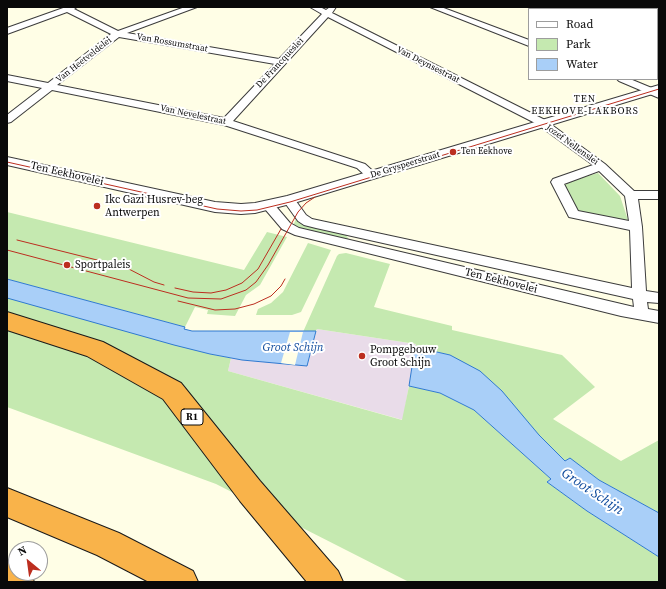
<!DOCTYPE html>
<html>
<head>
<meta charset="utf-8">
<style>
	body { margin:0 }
	#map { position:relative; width:666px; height:589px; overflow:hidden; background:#fffee6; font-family:"Source Serif 4",serif }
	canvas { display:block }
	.frame { position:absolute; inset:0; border:8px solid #090909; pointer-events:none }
	.legend { position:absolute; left:528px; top:8px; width:130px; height:72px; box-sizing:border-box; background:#fff; border:1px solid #9d9d9d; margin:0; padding:5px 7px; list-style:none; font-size:12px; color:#090909 }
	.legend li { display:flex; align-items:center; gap:8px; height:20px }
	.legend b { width:20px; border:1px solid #9d9d9d }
	.north { position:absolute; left:8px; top:541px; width:40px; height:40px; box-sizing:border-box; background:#fff; border:1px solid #9d9d9d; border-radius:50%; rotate:331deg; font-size:11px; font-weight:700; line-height:16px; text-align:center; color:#090909 }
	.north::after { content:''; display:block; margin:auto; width:14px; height:18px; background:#bc2e1f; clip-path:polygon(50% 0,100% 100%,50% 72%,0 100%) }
</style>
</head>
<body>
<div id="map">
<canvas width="666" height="589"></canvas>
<div class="frame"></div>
<ul class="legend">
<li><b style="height:5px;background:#fff"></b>Road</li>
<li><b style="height:11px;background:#c5e9b0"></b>Park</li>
<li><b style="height:11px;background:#a9cff8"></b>Water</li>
</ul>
<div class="north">N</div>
</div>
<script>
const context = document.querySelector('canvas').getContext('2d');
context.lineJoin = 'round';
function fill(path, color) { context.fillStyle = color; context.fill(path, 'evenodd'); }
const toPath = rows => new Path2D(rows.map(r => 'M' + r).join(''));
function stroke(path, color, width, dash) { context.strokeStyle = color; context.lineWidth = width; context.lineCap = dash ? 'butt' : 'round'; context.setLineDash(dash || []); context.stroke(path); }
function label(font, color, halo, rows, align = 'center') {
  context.font = font + ' "Source Serif 4",serif'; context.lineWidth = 4; context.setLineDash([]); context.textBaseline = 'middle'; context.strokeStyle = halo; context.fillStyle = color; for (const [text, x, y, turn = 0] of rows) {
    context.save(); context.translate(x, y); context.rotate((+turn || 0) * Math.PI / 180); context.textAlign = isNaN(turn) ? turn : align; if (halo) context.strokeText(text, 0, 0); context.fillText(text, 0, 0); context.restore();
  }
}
fill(toPath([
	[317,329,416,344,403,420,228,371,231,358,307,366]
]), '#e9dce9');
fill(toPath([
	[598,173,620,196,628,220,577,212,564,183],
	[7,212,244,270,267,232,287,237,260,285,246,295,235,316,207,314,208,310,195,307,185,327,7,279],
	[296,219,299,222,345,234,351,242,300,229,293,226],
	[308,243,331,250,301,312,292,315,256,315,258,309,271,303,283,292],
	[346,253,390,264,374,307,452,326,452,330,562,355,595,387,553,419,621,461,659,440,659,513,599,480,570,459,565,461,539,435,450,355,415,347,416,344,317,329,316,331,303,332,337,256,339,254],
	[7,297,210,354,231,358,228,371,402,420,409,386,440,393,474,410,551,479,547,482,587,511,659,557,659,582,409,582,216,484,7,407]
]), '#c5e9b0');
const water = toPath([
	[7,279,185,327,184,329,192,331,316,331,307,366,242,360,210,354,174,345,7,298,7,279],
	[415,347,450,355,480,371,502,391,539,435,565,461,570,458,599,480,659,513,659,557,587,511,547,482,551,479,474,410,440,393,409,386,415,347]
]);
fill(water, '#a9cff8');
stroke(water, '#2f79d0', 1);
fill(toPath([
	[290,332,303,332,295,365,281,363]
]), '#fffee6');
const minor = toPath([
	[66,7,77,7,74,9,118,31,185,7,197,7,127,33,279,59,322,14,310,7,320,7,326,10,330,7,336,7,332,13,545,120,605,164,634,191,659,191,659,199,638,199,642,227,646,291,659,293,659,303,647,302,648,309,659,311,659,323,621,316,295,235,282,229,265,209,263,206,265,203,273,203,290,223,299,228,634,307,633,299,316,228,304,225,298,221,283,200,285,197,293,197,306,215,312,219,632,288,630,230,569,217,551,182,553,179,593,165,537,124,328,17,233,121,365,164,375,173,377,175,375,177,367,177,357,168,224,125,52,90,11,122,7,123,7,115,42,88,7,81,7,75,48,83,111,34,67,12,7,34,7,28,66,7],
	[119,37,275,64,224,118,57,85,119,37],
	[599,171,625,196,629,221,578,211,564,184,599,171],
	[430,7,441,7,529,40,529,46,430,7],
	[617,79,630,79,659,91,659,98,619,81,617,79]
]);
const tertiary = toPath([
	[620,7,632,7,634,9,622,9,620,7],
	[657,19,659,20,659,26,657,25,657,19],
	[659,85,659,92,294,203,255,213,241,214,215,212,7,165,7,157,215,202,241,204,255,203,287,196,659,85]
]);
const motorway = toPath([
	[7,312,103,342,181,383,260,481,338,571,343,582,307,582,240,501,163,399,87,356,7,330,7,312],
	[7,488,119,533,193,571,198,582,149,582,97,555,7,517,7,488],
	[7,560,16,564,16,573,30,573,34,582,7,582,7,560]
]);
stroke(minor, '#3c3c3c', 2);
stroke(tertiary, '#3c3c3c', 2);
stroke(motorway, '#1a1a1a', 2);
fill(minor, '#fff');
fill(tertiary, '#fff');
fill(motorway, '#f9b34a');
stroke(toPath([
	[7,162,217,209,241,211,257,210,290,202,659,89],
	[17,240,125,267,154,282,164,285],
	[7,250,188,298,221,299,246,290,256,282,268,265,298,212,306,203,315,197],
	[175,288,193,292,211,293,226,290,242,283,258,269,281,229],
	[178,301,215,310,235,309,254,304,271,296,281,286,285,279]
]), '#bc2e1f', 1);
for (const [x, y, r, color] of [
	[453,152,4,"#bc2e1f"],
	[97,206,4,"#bc2e1f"],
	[67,265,4,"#bc2e1f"],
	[362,356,4,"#bc2e1f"]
]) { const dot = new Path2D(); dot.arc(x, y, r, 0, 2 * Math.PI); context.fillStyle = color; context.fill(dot); stroke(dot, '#fff', 1.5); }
label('9px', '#090909', '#fff', [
	["Van Rossumstraat",172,43,10],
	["Van Heetveldelei",84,60,-38],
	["De Francqueslei",280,63,-47],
	["Van Deynsestraat",428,65,27],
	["Van Nevelestraat",193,115,12],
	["Jozef Nellenslei",572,145,36],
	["De Gryspeerstraat",405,165,-17]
]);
label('9px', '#090909', '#fff', [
	["Ten Eekhove",461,152]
], 'left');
context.letterSpacing = '1px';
label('10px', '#090909', '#fff', [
	["TEN",585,99],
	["EEKHOVE-LAKBORS",585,111]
]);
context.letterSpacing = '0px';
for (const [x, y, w] of [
	[192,417,22]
]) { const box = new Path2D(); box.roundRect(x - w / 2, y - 8, w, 16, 3); context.fillStyle = '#fff'; context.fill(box); stroke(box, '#090909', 1); }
label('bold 10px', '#090909', null, [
	["R1",192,417]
]);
label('11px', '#090909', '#fff', [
	["Ten Eekhovelei",67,174,13],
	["Ten Eekhovelei",501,281,14]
]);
label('11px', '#090909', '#fff', [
	["Ikc Gazi Husrev-beg",105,200],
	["Antwerpen",105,213],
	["Sportpaleis",75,265],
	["Pompgebouw",370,350],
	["Groot Schijn",370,363]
], 'left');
label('italic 12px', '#114c9d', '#fff', [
	["Groot Schijn",293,348]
]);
label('italic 14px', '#114c9d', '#fff', [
	["Groot Schijn",592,492,34]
]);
</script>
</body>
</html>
